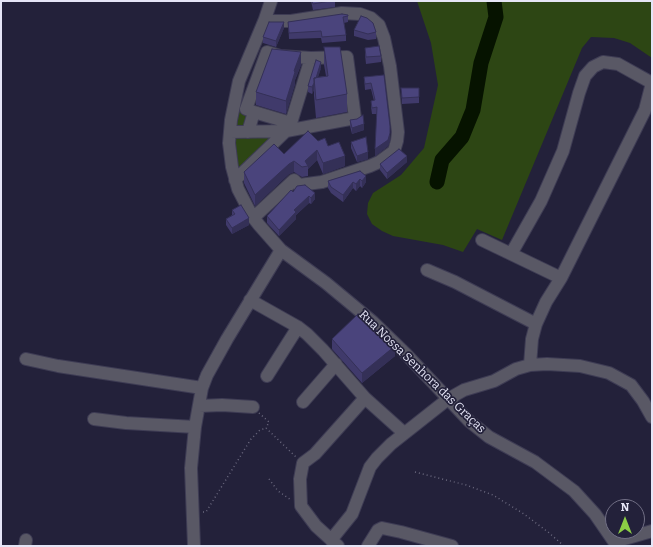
<!DOCTYPE html>
<html>
<head>
<meta charset="utf-8">
<style>
	body { margin:0 }
	#map { position:relative; width:653px; height:547px; overflow:hidden; background:#23213a; font-family:Bitter,serif }
	canvas { display:block }
	.frame { position:absolute; inset:0; border:2px solid #e5e5f6; pointer-events:none }
	.north { position:absolute; left:605px; top:499px; width:40px; height:40px; box-sizing:border-box; background:#23213a; border:1px solid #716f85; border-radius:50%; rotate:0deg; font-size:11px; font-weight:700; line-height:16px; text-align:center; color:#e5e5f6 }
	.north::after { content:''; display:block; margin:auto; width:14px; height:18px; background:#8cce45; clip-path:polygon(50% 0,100% 100%,50% 72%,0 100%) }
</style>
</head>
<body>
<div id="map">
<canvas width="653" height="547"></canvas>
<div class="frame"></div>
<div class="north">N</div>
</div>
<script>
const context = document.querySelector('canvas').getContext('2d');
context.lineJoin = 'round';
function fill(path, color) { context.fillStyle = color; context.fill(path, 'evenodd'); }
const toPath = rows => new Path2D(rows.map(r => 'M' + r).join(''));
function stroke(path, color, width, dash) { context.strokeStyle = color; context.lineWidth = width; context.lineCap = dash ? 'butt' : 'round'; context.setLineDash(dash || []); context.stroke(path); }
function label(font, color, halo, rows, align = 'center') {
  context.font = font + ' Bitter,serif'; context.lineWidth = 3.5; context.setLineDash([]); context.textBaseline = 'middle'; context.strokeStyle = halo; context.fillStyle = color; for (const [text, x, y, turn = 0] of rows) {
    context.save(); context.translate(x, y); context.rotate((+turn || 0) * Math.PI / 180); context.textAlign = isNaN(turn) ? turn : align; if (halo) context.strokeText(text, 0, 0); context.fillText(text, 0, 0); context.restore();
  }
}
fill(toPath([
	[417,1,652,1,652,58,630,43,614,38,591,37,582,48,502,240,477,229,463,252,443,245,393,236,382,231,372,224,367,214,368,203,373,193,401,175,424,148,438,85,431,43],
	[237,110,250,115,246,128,234,129],
	[270,135,271,139,237,171,233,137]
]), '#2d4614');
stroke(toPath([
	[437,182,442,160,462,137,473,110,481,63,496,17,494,1]
]), '#061300', 15);
const minor = toPath([
	[271,1,265,19,239,81,231,120,229,143,232,167,238,189,252,216,259,225,281,250,326,283,373,322,406,354,469,421,489,437,535,462,574,491,595,514,617,546],
	[265,19,271,21,291,21,342,13,360,14,371,18,379,25,384,38,390,66,398,132,397,141,394,151,379,162,370,166,322,182,299,185],
	[230,132,286,131,355,118,347,57,311,58],
	[248,132,254,112,291,123,311,58,280,56,267,52,246,109,254,112],
	[235,180,286,131],
	[253,218,294,180,299,185],
	[482,240,561,278],
	[511,254,541,201,563,151,579,93,585,76,593,67,603,62,618,64,652,83,645,110,561,278,546,302,536,324,532,339,530,365],
	[427,270,455,282,536,324],
	[250,300,298,327,307,334,323,350,365,398,404,433],
	[26,359,58,366,202,388],
	[267,376,298,327],
	[303,402,336,364],
	[199,406,222,405,253,407],
	[94,419,126,423,195,427],
	[331,540,352,514,370,467,377,458,391,444,448,399,464,390,494,381,516,369,530,365,547,364,580,366,609,373,631,385,643,401,652,417],
	[614,542,652,531],
	[25,546,26,540],
	[194,546,191,468,195,427,202,388,207,375,227,339,281,250],
	[338,546,316,526,301,506,300,479,303,463,315,454,365,398],
	[368,546,378,530,382,528,401,532,452,546]
]);
stroke(minor, '#3e3c54', 14);
stroke(toPath([
	[259,413,269,422,266,428],
	[266,428,296,457],
	[415,472,466,485,493,495,524,514,548,532,564,546],
	[269,479,278,491,291,500],
	[203,512,206,512,251,439,260,430,266,428]
]), '#6a687e', 1.5, [1, 3]);
stroke(minor, '#595865', 12);
fill(toPath([
	[311,1,335,1,335,7,313,10],
	[348,15,348,22,344,23,346,35,346,41,322,43,321,38,289,39,288,22],
	[284,28,276,47,263,43,263,37],
	[354,30,376,32,376,39,368,40,354,36],
	[324,47,347,94,347,112,316,118,314,96,314,90,312,94,308,92,308,86,321,68,318,77,326,76,324,65],
	[365,48,381,56,381,62,366,64,365,55],
	[301,65,295,80,295,84,286,114,256,105,256,92],
	[384,75,390,132,390,140,388,146,375,156,377,114,372,114,371,107,371,101,374,101,371,89,365,90,364,77],
	[401,88,419,97,419,103,402,104],
	[350,120,364,130,352,134,350,126],
	[318,141,345,166,323,174,317,160,308,169,308,176,302,177,294,172,289,174,255,206,244,183,244,172,284,154],
	[351,142,368,159,357,162,351,148],
	[407,162,387,179,380,170,380,164],
	[360,171,366,182,362,188,360,186,356,191,353,188,343,202,331,193,328,188,328,181],
	[297,186,315,199,311,204,309,203,296,215,296,219,279,236,267,223,267,216,293,192],
	[232,210,249,225,232,234,226,225,226,219,232,215],
	[332,339,395,356,362,383,332,349]
]), '#403a6b');
fill(toPath([
	[284,22,284,28,276,47,276,41],
	[301,52,301,65,295,80,295,84,286,114,286,101,294,71],
	[321,62,321,68,315,87,314,82],
	[314,83,314,90,312,94,312,87],
	[364,124,364,130,352,134,352,128],
	[390,126,390,140,388,146,375,156,375,149],
	[317,150,317,160,308,169,308,166,305,161],
	[368,152,368,159,357,162,357,156],
	[345,156,345,166,323,174,323,163],
	[407,156,407,162,387,179,387,173],
	[294,161,294,172,289,174,255,206,255,195,289,164],
	[366,176,366,182,362,188,362,181],
	[360,179,360,186,356,191,356,184],
	[353,182,353,188,343,202,343,195],
	[315,193,315,199,311,204,311,198],
	[309,196,309,203,296,215,296,219,279,236,279,230,294,210],
	[249,218,249,225,232,234,232,228],
	[395,346,395,356,362,383,362,373]
]), '#343057');
const building = toPath([
	[312,1,330,1,313,4,312,1],
	[342,14,348,15,348,16,343,17,346,35,322,37,321,31,289,33,288,22,342,14],
	[361,16,367,18,373,23,376,32,368,34,354,30,361,16],
	[269,22,284,22,276,41,263,37,269,22],
	[379,46,381,56,366,57,365,48,379,46],
	[324,47,340,47,347,94,316,100,314,78,328,76,324,47],
	[272,49,301,52,294,71,295,72,286,101,256,92,272,49],
	[316,60,321,62,316,78,314,78,314,83,312,87,308,86,316,60],
	[384,75,390,126,390,133,388,140,375,149,377,107,372,108,371,101,375,100,371,83,365,84,364,77,384,75],
	[401,88,419,88,419,97,402,98,401,88],
	[363,115,364,124,352,128,350,120,357,119,363,115],
	[308,131,318,141,325,138,328,146,339,142,345,156,323,163,317,150,305,161,308,166,302,167,294,161,289,164,255,195,244,172,274,144,284,154,308,131],
	[366,137,368,152,357,156,351,142,366,137],
	[399,149,407,156,387,173,380,164,399,149],
	[360,171,366,176,362,181,360,179,356,184,353,182,343,195,331,187,328,181,360,171],
	[305,185,315,193,311,198,309,196,294,210,296,212,279,230,267,216,291,190,293,192,297,186,305,185],
	[241,205,249,218,232,228,226,219,235,214,232,210,241,205],
	[358,314,395,346,362,373,332,339,358,314]
]);
fill(building, '#4a447c');
stroke(building, '#343057', 1);
label('12px', '#e5e5f6', '#23213a', [
	["Rua Nossa Senhora das Graças",422,372,44]
]);
</script>
</body>
</html>
